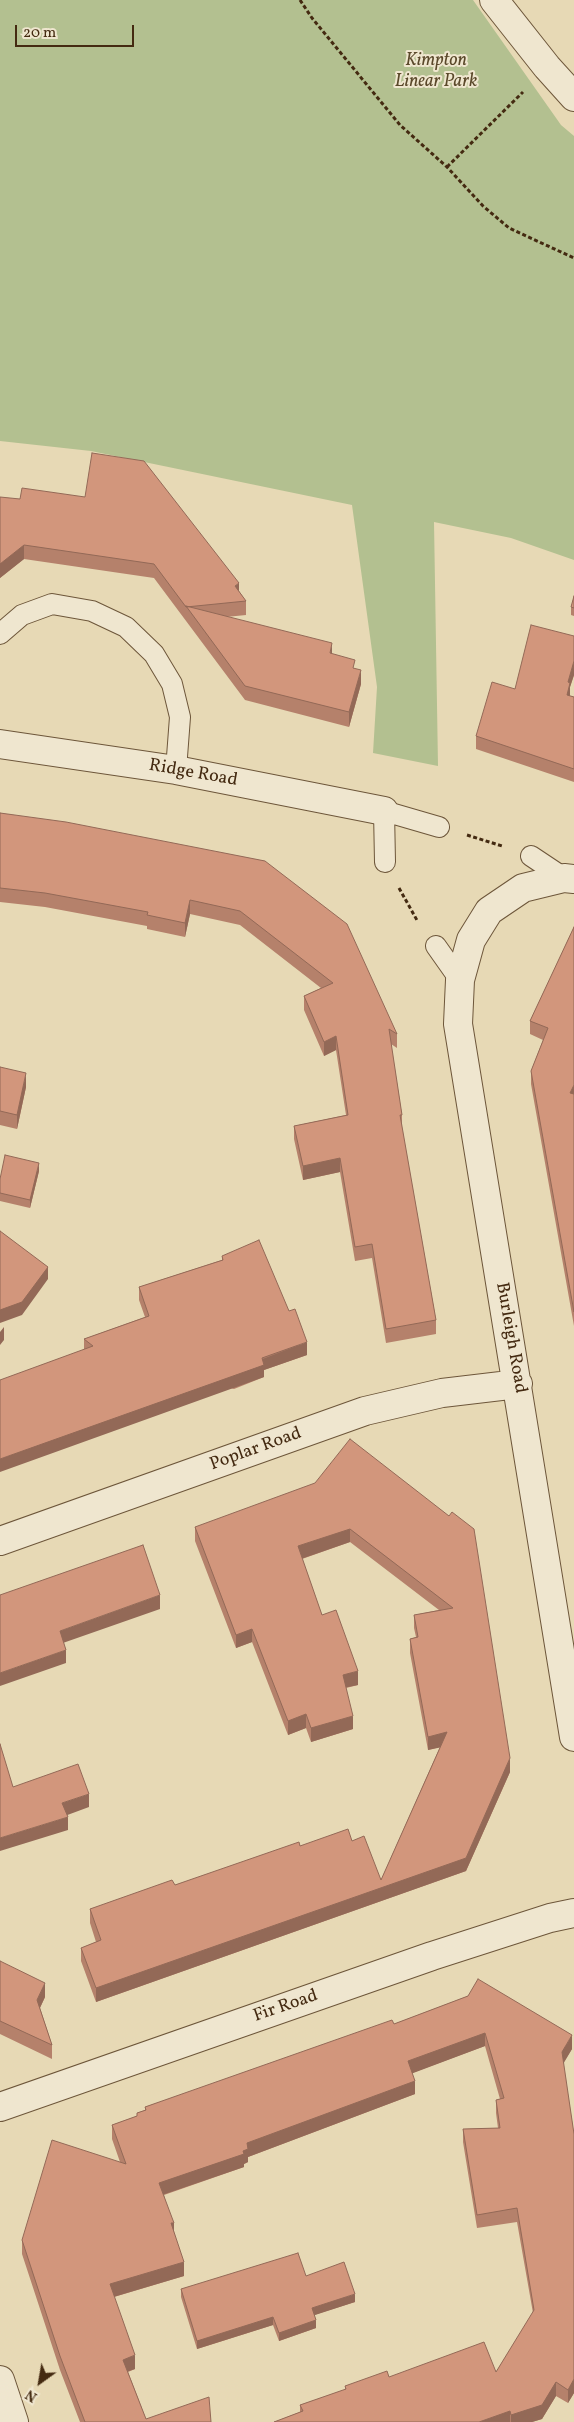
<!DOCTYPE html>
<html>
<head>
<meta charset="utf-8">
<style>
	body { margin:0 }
	#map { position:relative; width:574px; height:2422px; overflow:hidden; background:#e7d9b5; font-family:Vollkorn,serif }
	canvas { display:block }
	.north { position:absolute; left:15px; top:2357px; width:50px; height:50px; -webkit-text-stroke:4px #efe6cf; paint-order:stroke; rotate:212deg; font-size:14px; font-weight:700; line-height:20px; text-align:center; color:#442a11 }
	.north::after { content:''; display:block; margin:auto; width:18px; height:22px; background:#442a11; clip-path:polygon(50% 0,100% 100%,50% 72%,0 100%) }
	.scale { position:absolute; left:15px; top:25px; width:119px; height:22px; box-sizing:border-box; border:2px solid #442a11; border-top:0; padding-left:6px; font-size:15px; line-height:18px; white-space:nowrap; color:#442a11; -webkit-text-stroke:4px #efe6cf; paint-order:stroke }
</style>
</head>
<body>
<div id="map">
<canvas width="574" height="2422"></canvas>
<div class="north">N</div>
<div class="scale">20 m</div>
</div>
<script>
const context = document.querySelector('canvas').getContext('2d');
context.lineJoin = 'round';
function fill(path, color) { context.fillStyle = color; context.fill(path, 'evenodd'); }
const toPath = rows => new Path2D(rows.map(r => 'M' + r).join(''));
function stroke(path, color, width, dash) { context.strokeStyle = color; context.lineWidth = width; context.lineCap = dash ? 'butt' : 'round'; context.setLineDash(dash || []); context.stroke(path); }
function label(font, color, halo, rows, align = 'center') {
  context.font = font + ' Vollkorn,serif'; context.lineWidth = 4; context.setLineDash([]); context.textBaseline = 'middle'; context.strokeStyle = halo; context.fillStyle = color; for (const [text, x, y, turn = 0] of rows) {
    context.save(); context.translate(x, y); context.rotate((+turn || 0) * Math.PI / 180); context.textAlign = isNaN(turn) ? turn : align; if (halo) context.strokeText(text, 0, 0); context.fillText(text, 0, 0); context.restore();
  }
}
fill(toPath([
	[0,0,473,0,561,125,574,136,574,560,511,538,434,522,438,766,373,753,377,687,352,505,91,451,0,441]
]), '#b3c090');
const service = toPath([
	[0,634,22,615,52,604,92,611,126,627,154,654,172,684,180,717,176,770],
	[531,856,564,878],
	[385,862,384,811,439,827],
	[436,946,460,980]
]);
const minor = toPath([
	[494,0,547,67,574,97],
	[0,744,176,770,384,811],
	[574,879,564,878,523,888,489,911,471,940,460,980,458,1024,574,1737],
	[0,1541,365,1411,442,1393,518,1384],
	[0,2107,432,1956,550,1918,574,1913],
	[0,2380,14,2422]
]);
stroke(service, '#6d563a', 22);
stroke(minor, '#6d563a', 30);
stroke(toPath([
	[300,0,312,18,400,125,447,167,483,206,509,228,574,258],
	[447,167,523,92],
	[467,835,502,846],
	[399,888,418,922]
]), '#442a11', 3, [4, 2.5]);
stroke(service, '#efe6cf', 20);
stroke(minor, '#efe6cf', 28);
fill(toPath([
	[0,497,239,591,246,601,246,615,226,617,332,654,355,669,361,684,349,727,245,700,154,578,24,559,0,578],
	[574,596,574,616,571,615,571,607],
	[574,636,574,675,570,687,570,696,574,697,574,782,476,749,476,736,515,689],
	[0,813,265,861,397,1034,397,1048,391,1044,402,1115,402,1128,436,1320,436,1334,386,1343,372,1258,355,1261,340,1172,303,1180,294,1139,294,1126,346,1115,336,1050,324,1056,304,1010,304,996,321,988,240,925,190,914,185,937,147,929,147,926,45,907,0,902],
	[574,927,574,1326,531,1084,531,1071,543,1040,530,1034,530,1021],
	[0,1067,26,1087,17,1129,0,1125],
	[39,1171,30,1208,0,1201,0,1179],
	[222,1256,307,1355,264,1370,264,1377,234,1389,84,1349,84,1339,145,1317,139,1300,139,1287,222,1260],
	[449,1516,510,1772,466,1871,96,2002,81,1961,81,1948,96,1942,90,1923,90,1909,175,1885,300,1846,352,1841,381,1880,440,1747,428,1750,410,1653,410,1639,416,1637,414,1628,414,1615,439,1610,350,1542,302,1559,322,1615,358,1685,346,1688,353,1729,311,1742,306,1728,288,1735,252,1642,236,1648,195,1541,195,1527],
	[0,1961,45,1997,40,2008,52,2045,52,2059,0,2034],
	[468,1996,572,2049,563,2063,574,2134,574,2393,568,2403,556,2396,542,2419,532,2422,274,2422,300,2412,300,2405,345,2390,345,2386,389,2377,496,2372,533,2313,517,2222,477,2228,463,2142,463,2129,498,2128,496,2113,496,2100,500,2099,485,2046,412,2073,415,2094,248,2157,248,2162,244,2164,244,2167,164,2195,174,2232,184,2276,114,2297,135,2369,128,2372,146,2419,211,2422,80,2422,60,2370,22,2254,22,2240,120,2162,112,2139,112,2125,137,2116,137,2113,145,2110,145,2107,394,2024],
	[306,2276,355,2302,314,2315,316,2328,279,2341,273,2325,197,2349,181,2297,181,2289]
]), '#b5816b');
fill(toPath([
	[24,545,24,559,0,578,0,564],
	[239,583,239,597,235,586],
	[332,643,332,657,330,653],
	[574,661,574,675,570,687,570,697,567,695,568,682],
	[361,670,361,684,349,727,349,712],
	[190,900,190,914,185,937,185,923],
	[336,1036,336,1050,324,1056,324,1042],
	[26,1073,26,1087,17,1129,17,1115],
	[574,1085,574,1099,570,1093],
	[340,1158,340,1172,303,1180,303,1166],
	[39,1163,39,1171,30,1208,30,1200],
	[48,1267,48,1279,22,1315,0,1323,0,1310],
	[4,1327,4,1340,0,1345,0,1332],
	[307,1342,307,1355,264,1370,264,1377,0,1472,0,1459],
	[350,1529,350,1542,298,1560,298,1546],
	[160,1595,160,1609,60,1644,60,1631],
	[252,1629,252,1642,236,1648,236,1635],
	[66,1650,66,1663,0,1686,0,1673],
	[358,1671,358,1685,343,1688,343,1675],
	[306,1714,306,1728,288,1735,288,1721],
	[353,1716,353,1729,311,1742,311,1728],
	[447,1732,447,1746,428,1750,428,1737],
	[510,1758,510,1772,466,1871,96,2002,96,1988,466,1858],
	[89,1794,89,1807,62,1817,62,1803],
	[68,1817,68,1830,0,1851,0,1838],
	[45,1983,45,1997,37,2014,37,2000],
	[485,2033,485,2046,408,2075,408,2061],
	[572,2035,572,2049,562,2066,562,2052],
	[415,2081,415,2094,248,2157,248,2162,244,2164,244,2167,159,2196,159,2183,243,2151,247,2143],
	[171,2223,174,2223,174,2236],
	[184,2262,184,2276,110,2298,110,2284],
	[355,2294,355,2302,312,2316,312,2308],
	[273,2317,273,2325,197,2349,197,2341],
	[316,2320,316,2328,279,2341,279,2333],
	[135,2355,135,2369,123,2373,123,2360],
	[574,2379,574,2393,568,2403,568,2390],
	[556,2382,556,2396,542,2419,532,2422,511,2422,511,2415],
	[510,2411,510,2422,479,2422]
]), '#936957');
const building = toPath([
	[92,453,144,461,239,583,235,586,246,601,186,607,154,564,24,545,0,564,0,497,20,499,22,488,85,497,92,453],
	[574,596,574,608,571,607,574,596],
	[186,606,332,643,330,653,355,660,353,668,361,670,349,712,245,686,186,606],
	[531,625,574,636,574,661,568,682,570,683,567,695,574,697,574,769,476,736,492,682,515,689,531,625],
	[0,813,66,822,265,861,347,924,397,1034,389,1029,402,1115,400,1115,436,1320,386,1329,372,1244,355,1247,340,1158,303,1166,294,1126,348,1115,336,1036,324,1042,304,996,333,983,240,911,190,900,185,923,147,915,148,912,45,893,0,888,0,813],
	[574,927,574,1085,570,1093,574,1094,574,1312,531,1071,548,1028,530,1021,574,927],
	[0,1067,26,1073,17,1115,0,1111,0,1067],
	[5,1155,39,1163,30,1200,0,1193,0,1179,5,1155],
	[0,1231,48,1267,22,1302,0,1310,0,1231],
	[259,1240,289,1311,295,1309,307,1342,262,1358,264,1365,0,1459,0,1380,93,1346,84,1339,149,1316,139,1287,223,1260,222,1256,259,1240],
	[350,1439,449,1516,452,1512,474,1529,510,1758,466,1858,96,1988,81,1948,101,1940,90,1909,172,1880,175,1885,299,1842,300,1846,348,1829,352,1841,364,1836,381,1880,447,1732,428,1737,410,1639,418,1637,414,1615,453,1608,350,1529,298,1546,322,1615,336,1610,358,1671,343,1675,353,1716,311,1728,306,1714,288,1721,252,1629,236,1635,195,1527,315,1483,350,1439],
	[143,1545,160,1595,60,1631,66,1650,0,1673,0,1595,143,1545],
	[0,1744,13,1787,78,1764,89,1794,62,1803,68,1817,0,1838,0,1744],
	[0,1961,45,1983,37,2000,52,2045,0,2021,0,1961],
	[478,1979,572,2035,562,2052,574,2134,574,2379,568,2390,556,2382,542,2405,511,2415,510,2411,479,2422,274,2422,303,2411,300,2405,346,2389,345,2386,387,2371,389,2377,484,2342,496,2372,534,2310,517,2208,477,2215,463,2129,500,2128,496,2100,504,2098,485,2033,408,2061,415,2081,247,2143,248,2149,243,2151,244,2154,159,2183,174,2223,171,2223,184,2262,110,2284,135,2355,123,2360,146,2419,209,2397,211,2422,85,2422,60,2356,22,2240,52,2140,126,2164,112,2125,137,2116,137,2113,146,2110,145,2107,392,2020,394,2024,468,1996,478,1979],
	[298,2253,306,2276,344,2262,355,2294,312,2308,316,2320,279,2333,273,2317,197,2341,181,2289,298,2253]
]);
fill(building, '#d2967c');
stroke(building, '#936957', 1);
label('italic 18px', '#5a482a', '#efe6cf', [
	["Kimpton",436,62],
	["Linear Park",436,83]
]);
label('18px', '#442a11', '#efe6cf', [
	["Ridge Road",193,774,10],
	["Burleigh Road",510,1338,80],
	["Poplar Road",256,1450,-20],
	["Fir Road",286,2007,-19]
]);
</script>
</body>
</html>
